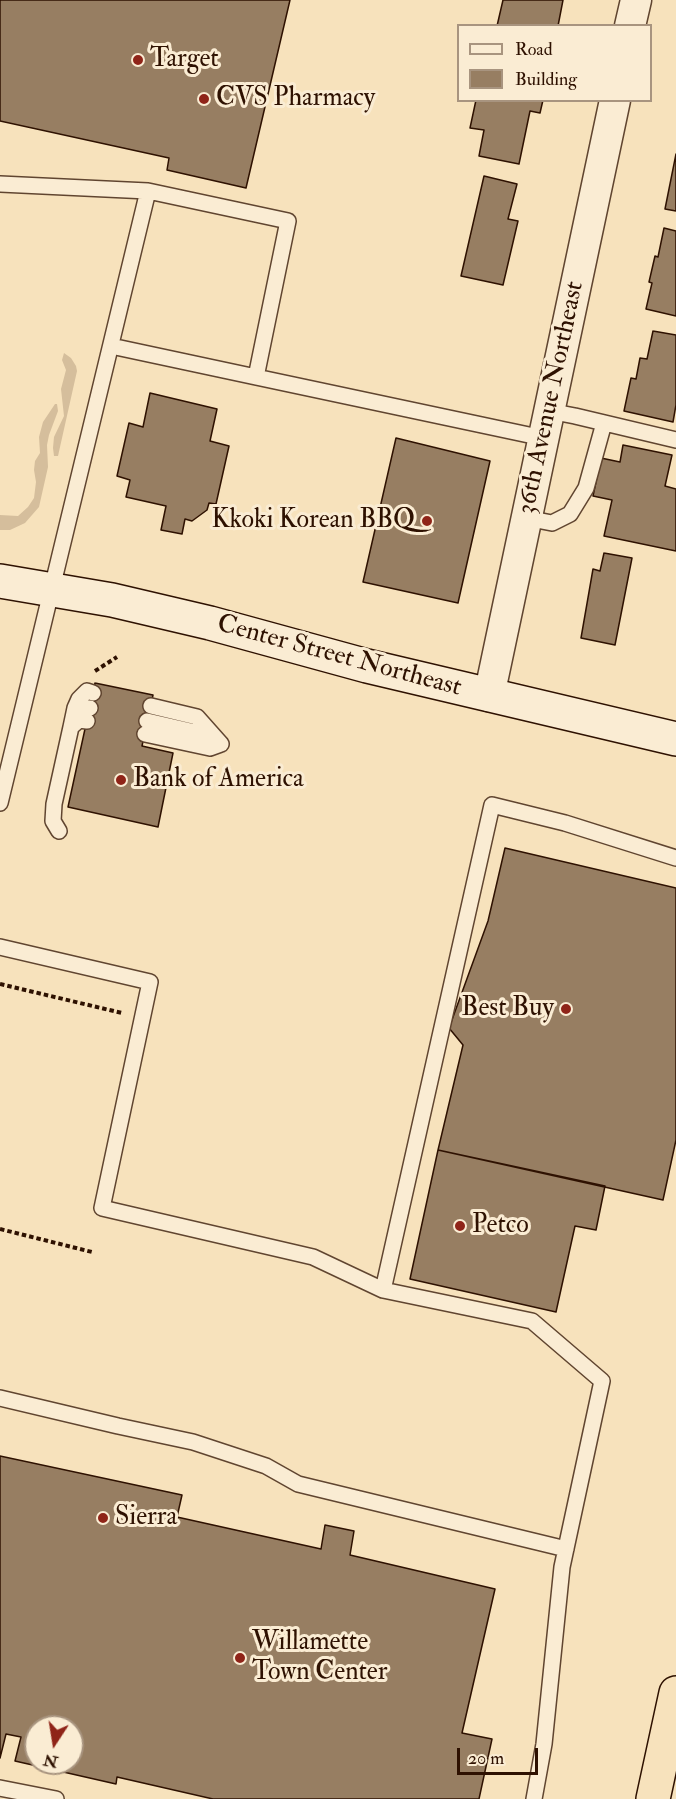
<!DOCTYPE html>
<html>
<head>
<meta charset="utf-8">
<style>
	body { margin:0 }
	#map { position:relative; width:676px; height:1799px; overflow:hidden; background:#f7e2bc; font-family:"IM FELL Double Pica",serif }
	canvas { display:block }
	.legend { position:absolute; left:457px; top:24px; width:195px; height:78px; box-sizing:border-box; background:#faecd3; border:2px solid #a8947f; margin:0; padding:8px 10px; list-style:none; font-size:18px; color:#2e1101 }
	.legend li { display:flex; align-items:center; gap:12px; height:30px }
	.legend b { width:30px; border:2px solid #a8947f }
	.north { position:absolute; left:24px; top:1715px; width:60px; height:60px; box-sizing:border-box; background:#faecd3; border:2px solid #a8947f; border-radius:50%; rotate:192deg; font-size:16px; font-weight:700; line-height:24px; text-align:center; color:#2e1101 }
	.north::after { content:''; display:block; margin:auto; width:21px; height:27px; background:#8f2418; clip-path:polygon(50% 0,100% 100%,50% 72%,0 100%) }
	.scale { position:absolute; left:457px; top:1748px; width:81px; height:27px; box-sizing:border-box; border:3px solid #2e1101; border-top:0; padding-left:8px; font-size:18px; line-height:21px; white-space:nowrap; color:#2e1101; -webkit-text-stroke:4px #faecd3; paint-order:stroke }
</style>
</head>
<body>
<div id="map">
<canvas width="676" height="1799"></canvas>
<ul class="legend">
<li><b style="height:8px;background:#faecd3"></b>Road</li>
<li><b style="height:16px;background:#977e62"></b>Building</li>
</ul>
<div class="north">N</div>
<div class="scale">20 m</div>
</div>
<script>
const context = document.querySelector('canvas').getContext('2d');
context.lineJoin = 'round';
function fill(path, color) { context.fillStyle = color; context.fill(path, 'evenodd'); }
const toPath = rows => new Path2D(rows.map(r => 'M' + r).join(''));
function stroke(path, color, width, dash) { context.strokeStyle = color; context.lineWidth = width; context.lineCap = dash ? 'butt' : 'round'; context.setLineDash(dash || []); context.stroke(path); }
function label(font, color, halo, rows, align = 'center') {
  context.font = font + ' "IM FELL Double Pica",serif'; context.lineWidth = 6; context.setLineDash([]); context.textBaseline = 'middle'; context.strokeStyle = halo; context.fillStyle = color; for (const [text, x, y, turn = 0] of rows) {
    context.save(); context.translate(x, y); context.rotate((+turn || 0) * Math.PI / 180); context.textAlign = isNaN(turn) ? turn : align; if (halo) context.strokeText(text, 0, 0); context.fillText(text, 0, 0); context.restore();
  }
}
fill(toPath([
	[64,353,71,358,76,366,77,371,58,456,54,456,53,448,54,437,64,416,61,389,66,370,62,360],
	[55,404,57,404,58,411,49,435,47,445,48,467,39,507,25,523,10,530,0,530,0,515,18,516,28,507,34,498,36,482,34,470,35,461,40,453,39,437,43,422]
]), '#d5be9c');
const building = toPath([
	[0,0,290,0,246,188,167,170,169,158,0,121,0,0],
	[503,0,563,0,558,26,497,26,503,0],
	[476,100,543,100,540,113,530,111,519,164,479,156,484,130,470,128,476,100],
	[676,154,676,211,665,209,676,154],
	[484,176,517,184,508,219,518,221,503,285,461,276,484,176],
	[664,228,676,231,676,316,646,309,652,283,649,282,655,256,658,257,664,228],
	[653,331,676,335,676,405,673,422,624,411,631,378,636,379,640,358,647,359,653,331],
	[150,393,217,409,210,441,229,446,216,504,209,503,207,510,192,521,185,519,182,534,161,530,166,506,126,497,130,480,117,476,129,423,143,427,150,393],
	[396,438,490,461,458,603,363,582,396,438],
	[623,445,672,455,665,486,676,489,676,551,604,536,612,500,593,496,601,458,620,462,623,445],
	[604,553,632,558,615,645,581,638,593,569,600,571,604,553],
	[95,683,153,695,142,746,173,753,158,827,68,807,95,683],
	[505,848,676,888,676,1140,663,1200,438,1150,463,1045,449,1028,488,921,505,848],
	[438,1150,605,1186,596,1230,575,1226,556,1312,410,1279,438,1150],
	[0,1456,182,1495,177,1517,321,1549,325,1525,354,1531,350,1555,495,1589,462,1733,492,1739,479,1799,213,1799,117,1777,116,1784,15,1761,21,1737,6,1734,0,1758,0,1456],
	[36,1727,72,1727,72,1763,36,1763,36,1727]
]);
fill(building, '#977e62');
stroke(building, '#2e1101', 1.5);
const service = toPath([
	[0,184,148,191,0,803],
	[148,191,288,221,256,377,543,438],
	[111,346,256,377],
	[549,411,575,416,676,440],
	[526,518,552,523,570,514,586,488,604,423],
	[151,706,197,717,221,744],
	[75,708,79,699,87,691,93,693],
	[147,721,199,733,213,740],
	[71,727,75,708,90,708],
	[145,734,210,748,221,744],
	[59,831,53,821,54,804,71,727,79,720,87,721],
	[0,947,150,982,102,1208,313,1257,383,1290,532,1321,602,1381,562,1567,544,1744,534,1799],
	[383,1290,492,805,565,823,676,858],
	[0,1398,118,1426,193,1442,266,1466,298,1484,566,1549],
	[0,1788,56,1799]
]);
const minor = toPath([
	[630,26,636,0],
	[489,696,615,100]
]);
const secondary = toPath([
	[0,581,112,600,210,623,367,666,676,739]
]);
const motorway = toPath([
	[653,1799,676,1693]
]);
stroke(service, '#604530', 18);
stroke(minor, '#604530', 33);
stroke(secondary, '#2e1101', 36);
stroke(motorway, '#2e1101', 36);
stroke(toPath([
	[95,671,117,657],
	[0,984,122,1013],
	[0,1229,92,1252]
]), '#2e1101', 4, [4.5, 3]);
stroke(service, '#faecd3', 15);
stroke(minor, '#faecd3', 30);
stroke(secondary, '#faecd3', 33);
stroke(motorway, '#f7e2bc', 33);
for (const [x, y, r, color] of [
	[138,60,6,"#8f2418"],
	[204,99,6,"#8f2418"],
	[427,521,6,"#8f2418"],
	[121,780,6,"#8f2418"],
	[566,1009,6,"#8f2418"],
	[460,1226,6,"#8f2418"],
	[103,1518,6,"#8f2418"],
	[240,1658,6,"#8f2418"]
]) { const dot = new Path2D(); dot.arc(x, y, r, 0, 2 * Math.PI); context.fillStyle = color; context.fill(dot); stroke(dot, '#faecd3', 2); }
label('26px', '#2e1101', '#faecd3', [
	["Target",150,60],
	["CVS Pharmacy",216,99],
	["Kkoki Korean BBQ",415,521,"right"],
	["Bank of America",133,780],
	["Best Buy",554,1009,"right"],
	["Petco",472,1226],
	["Sierra",115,1518],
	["Willamette",252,1643],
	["Town Center",252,1673]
], 'left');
label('26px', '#2e1101', '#faecd3', [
	["36th Avenue Northeast",552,398,-78],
	["Center Street Northeast",339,657,15]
]);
</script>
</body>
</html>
